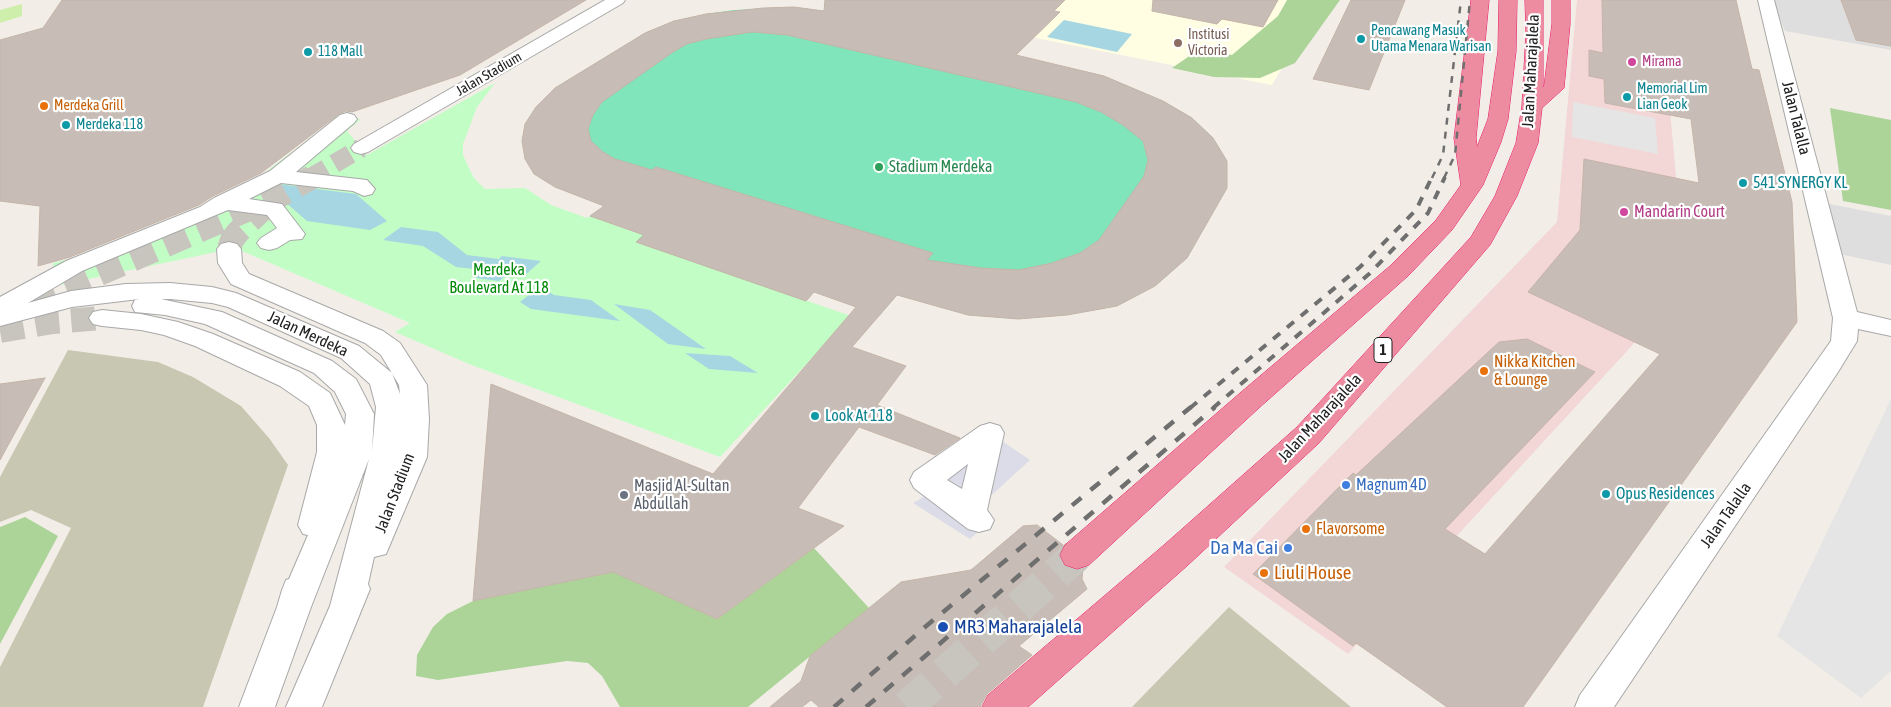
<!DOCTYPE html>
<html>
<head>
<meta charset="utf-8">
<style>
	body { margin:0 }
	canvas { display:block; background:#f2eee7 }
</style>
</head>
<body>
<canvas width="1891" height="707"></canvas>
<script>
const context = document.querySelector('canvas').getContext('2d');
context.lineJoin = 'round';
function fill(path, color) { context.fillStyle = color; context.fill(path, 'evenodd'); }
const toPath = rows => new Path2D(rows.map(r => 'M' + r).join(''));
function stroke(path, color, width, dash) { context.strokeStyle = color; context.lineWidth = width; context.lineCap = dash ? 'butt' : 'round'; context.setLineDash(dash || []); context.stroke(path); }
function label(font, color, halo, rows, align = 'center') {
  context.font = font + ' "Asap Condensed",sans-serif'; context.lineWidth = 4.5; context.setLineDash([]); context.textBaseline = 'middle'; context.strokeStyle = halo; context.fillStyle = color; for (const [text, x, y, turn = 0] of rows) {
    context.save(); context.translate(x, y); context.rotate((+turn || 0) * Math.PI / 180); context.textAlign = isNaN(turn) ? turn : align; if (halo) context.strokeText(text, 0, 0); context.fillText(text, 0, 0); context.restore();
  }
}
fill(toPath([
	[1772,0,1891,0,1891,50,1785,31],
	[1825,203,1891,216,1891,265,1839,254]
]), '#dfdede');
fill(toPath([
	[1577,0,1660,0,1686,287,1348,654,1224,567,1557,222]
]), '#f3d6d6');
fill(toPath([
	[845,0,1321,0,1272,85]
]), '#fffee3');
fill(toPath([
	[68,350,158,362,193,377,241,406,269,438,288,465,203,707,0,707,0,667,71,528,31,510,0,522,0,477],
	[1229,607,1351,707,1132,707]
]), '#c7c7b2');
fill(toPath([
	[22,4,22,16,0,23,0,10]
]), '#ceefab');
fill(toPath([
	[1287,0,1340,0,1295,63,1260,78,1214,77,1172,68,1198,50,1232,55,1278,16],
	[1830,108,1891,120,1891,210,1843,201],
	[25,517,58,536,0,644,0,527],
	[814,548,869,608,748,707,620,707,602,676,588,663,567,661,438,680,416,676,417,655,433,627,447,614,473,601,613,572,717,619]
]), '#acd499');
fill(toPath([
	[495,83,477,107,463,144,463,155,468,166,474,178,485,189,525,188,551,205,587,218,590,216,645,235,636,242,851,316,720,457,469,364,395,332,410,323,235,248,46,288,53,271,53,263,98,252,214,203,259,177,334,120,361,119,347,131,367,155]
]), '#c3fdc6');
fill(toPath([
	[794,7,831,12,1104,76,1163,101,1192,118,1213,138,1227,161,1227,188,1187,258,1155,286,1117,306,1067,315,1018,319,968,315,897,295,880,315,814,292,806,301,636,242,644,234,590,216,604,206,555,187,534,174,525,159,522,141,525,124,536,107,555,88,645,33,674,21,706,14,734,10]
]), '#81e5bb');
fill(toPath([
	[1573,102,1655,118,1658,154,1572,137],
	[1891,399,1891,671,1861,698,1777,636]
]), '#e5e5e5');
fill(toPath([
	[990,433,1030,460,971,514,986,525,970,539,913,503,932,492]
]), '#dbdce8');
fill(toPath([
	[1064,20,1132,34,1117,52,1047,37],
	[278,184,356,194,387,221,370,230,307,221,270,189],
	[401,227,438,232,467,255,499,259,502,256,541,261,525,275,509,273,499,281,476,278,483,270,456,267,423,246,383,240],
	[540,286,554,295,591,300,620,321,531,309,520,302],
	[614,304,650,310,706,349,668,344],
	[685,353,730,356,758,373,709,369]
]), '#a5d6e2');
const building = toPath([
	[62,0,586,0,460,75,352,112,346,111,339,114,261,173,213,196,199,205,70,257,38,266,40,206,0,201,0,40,43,28,62,0],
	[825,0,1065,0,1054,11,1060,12,1016,55,1104,76,1163,101,1192,118,1213,138,1227,161,1227,188,1187,258,1155,286,1117,306,1067,315,1018,319,968,315,897,295,852,347,906,366,877,405,960,438,935,455,859,427,798,508,844,526,717,619,613,572,473,601,491,384,713,474,856,307,814,292,806,301,636,242,644,235,590,216,604,206,555,187,534,174,525,159,522,141,525,124,536,107,555,88,645,33,674,21,706,14,763,8,794,7,824,11,825,0],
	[752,32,787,35,1076,102,1101,112,1123,125,1143,141,1148,160,1144,176,1099,240,1080,253,1052,263,1019,270,981,268,927,260,933,253,656,167,652,170,615,159,603,152,591,141,588,129,593,115,602,102,673,52,687,44,706,39,752,32],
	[1153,0,1278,0,1263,27,1222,19,1217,24,1152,11,1153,0],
	[1351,0,1405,0,1369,90,1313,79,1351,0],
	[1602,0,1736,0,1752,69,1759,70,1792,202,1797,322,1523,707,1447,707,1356,643,1353,646,1253,574,1353,473,1356,475,1499,342,1527,339,1595,372,1445,529,1485,554,1660,354,1528,292,1580,230,1584,159,1699,183,1691,119,1605,103,1604,79,1589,76,1589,50,1603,53,1602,0],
	[1841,0,1891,0,1891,46,1856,40,1841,0],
	[45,378,0,460,0,384,45,378],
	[1037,525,1063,545,1058,556,1063,566,1076,571,1083,569,1082,579,1087,589,1019,646,1032,655,987,694,980,707,819,707,811,700,802,707,770,707,801,681,810,656,901,582,971,570,1023,526,1037,525]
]);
fill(building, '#c7bdb6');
stroke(building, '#c5b4a8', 1);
stroke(toPath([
	[310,178,361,148]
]), '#c8c5bf', 19, [19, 9]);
stroke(toPath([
	[229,249,232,240,238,232,263,209],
	[0,317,279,196,312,177],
	[0,331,53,322,102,318]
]), '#c8c5bf', 24, [24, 12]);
stroke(toPath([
	[907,707,1077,555]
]), '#c8c5bf', 33, [33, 17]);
const street = toPath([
	[605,0,625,0,623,3,368,152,361,154,354,152,351,148,354,144,605,0],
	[1758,0,1774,0,1857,312,1891,320,1891,336,1858,329,1857,341,1838,372,1614,707,1575,707,1580,695,1831,341,1833,318,1758,0],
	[347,113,354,115,357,119,354,123,296,172,367,180,375,189,372,194,364,196,353,191,281,183,249,199,282,204,305,234,302,239,290,240,277,248,269,250,261,248,257,243,261,238,277,228,267,215,228,210,82,271,28,303,71,291,126,284,170,283,212,287,236,293,359,346,392,373,400,394,399,385,381,355,365,343,231,284,218,263,217,249,221,244,229,242,237,244,241,249,242,263,249,274,383,331,400,343,427,385,429,419,427,457,386,554,374,557,368,584,370,589,322,707,286,707,330,606,369,459,311,607,275,707,239,707,277,607,282,590,286,580,289,579,308,535,303,534,298,525,317,452,317,425,309,406,280,386,195,346,164,335,141,330,102,326,93,324,89,318,93,312,102,310,141,314,178,322,213,334,300,372,330,393,345,425,346,414,335,392,314,373,205,324,165,315,135,312,132,306,135,300,139,299,72,307,0,326,0,297,66,261,200,207,214,198,270,171,340,115,347,113],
	[161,299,170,299,212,303,228,307,341,358,370,384,376,407,372,451,374,414,356,379,332,361,222,312,161,299],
	[990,423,1000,426,1004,433,987,510,994,520,990,529,979,532,968,529,914,488,910,480,914,472,980,426,990,423],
	[968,464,962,489,947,480,968,464]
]);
const highway = toPath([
	[1471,0,1489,0,1476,138,1477,147,1488,119,1498,51,1499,0,1517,0,1516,51,1508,119,1501,142,1483,185,1452,230,1408,276,1260,407,1089,565,1077,569,1065,565,1060,555,1065,545,1240,393,1390,266,1436,220,1461,185,1454,138,1471,0],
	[1525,0,1543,0,1543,87,1544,86,1552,24,1552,0,1570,0,1570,24,1564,88,1542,108,1538,143,1517,196,1490,245,1319,443,1188,565,1028,707,982,707,988,695,1164,545,1297,427,1471,237,1495,196,1516,143,1522,106,1526,32,1525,0]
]);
stroke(street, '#a8a8a8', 2);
stroke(highway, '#e71d69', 1);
fill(street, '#fff');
fill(highway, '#ed8ba0');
stroke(toPath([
	[1432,178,1443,155,1461,0],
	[1444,178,1455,155,1470,0]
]), '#6f6f6f', 2.5, [7, 7]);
stroke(toPath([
	[1190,408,1360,267,1416,210,1432,177],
	[1213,408,1369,274,1428,213,1445,177]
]), '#6f6f6f', 4, [9, 9]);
stroke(toPath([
	[834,707,925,627,1191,407],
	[866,707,1215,407]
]), '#6f6f6f', 4.5, [12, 12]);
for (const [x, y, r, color] of [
	[1361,39,5,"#0f9aa8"],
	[1178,43,5,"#8d6e63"],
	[308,52,5,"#0f9aa8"],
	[1632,62,5,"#d1479c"],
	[1627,97,5,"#0f9aa8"],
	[44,106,5,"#e8710a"],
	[66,125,5,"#0f9aa8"],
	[879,167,5,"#2e9e5b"],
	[1743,183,5,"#0f9aa8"],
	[1624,212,5,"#d1479c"],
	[1484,371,5,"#e8710a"],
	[815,416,5,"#0f9aa8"],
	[1346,485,5,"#3f7fe0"],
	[1606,494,5,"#0f9aa8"],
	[624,495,5,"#6b7280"],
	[1306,529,5,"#e8710a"],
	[1288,548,5,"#3f7fe0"],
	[1264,573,5,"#e8710a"],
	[943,627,6,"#1a4fb4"]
]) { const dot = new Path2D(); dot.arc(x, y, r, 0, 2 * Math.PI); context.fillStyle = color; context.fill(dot); stroke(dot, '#fff', 2); }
label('14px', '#0d838f', '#fff', [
	["Pencawang Masuk",1371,31],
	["Utama Menara Warisan",1371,47],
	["118 Mall",318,52],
	["Memorial Lim",1637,89],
	["Lian Geok",1637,105],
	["Merdeka 118",76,125]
], 'left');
label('14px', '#785e54', '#fff', [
	["Institusi",1188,35],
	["Victoria",1188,51]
], 'left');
label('14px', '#b23c85', '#fff', [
	["Mirama",1642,62]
], 'left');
label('14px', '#212121', '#fff', [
	["Jalan Stadium",489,74,-30]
]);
label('14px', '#c56008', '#fff', [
	["Merdeka Grill",54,106]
], 'left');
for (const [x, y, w] of [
	[1383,350,18]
]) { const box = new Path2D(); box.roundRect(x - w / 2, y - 12.5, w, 25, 4); context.fillStyle = '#fff'; context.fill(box); stroke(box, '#212121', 1); }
label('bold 15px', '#212121', null, [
	["1",1383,350]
]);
label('16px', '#212121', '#fff', [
	["Jalan Maharajalela",1531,71,-87],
	["Jalan Talalla",1796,118,76],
	["Jalan Merdeka",308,334,25],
	["Jalan Maharajalela",1320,418,-47],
	["Jalan Stadium",395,493,-69],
	["Jalan Talalla",1726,515,-55]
]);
label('16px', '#27864d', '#fff', [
	["Stadium Merdeka",889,167]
], 'left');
label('16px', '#0d838f', '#fff', [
	["541 SYNERGY KL",1753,183],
	["Look At 118",825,416],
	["Opus Residences",1616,494]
], 'left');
label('16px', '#b23c85', '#fff', [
	["Mandarin Court",1634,212]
], 'left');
label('16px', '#048a0b', '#fff', [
	["Merdeka",499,270],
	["Boulevard At 118",499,288]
]);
label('16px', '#c56008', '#fff', [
	["Nikka Kitchen",1494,362],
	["& Lounge",1494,380],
	["Flavorsome",1316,529]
], 'left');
label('16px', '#366cbe', '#fff', [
	["Magnum 4D",1356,485]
], 'left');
label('16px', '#5b616d', '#fff', [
	["Masjid Al-Sultan",634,486],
	["Abdullah",634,504]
], 'left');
label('19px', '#366cbe', '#fff', [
	["Da Ma Cai",1278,548]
], 'right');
label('19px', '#c56008', '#fff', [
	["Liuli House",1274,573]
], 'left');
label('19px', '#164399', '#fff', [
	["MR3 Maharajalela",954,627]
], 'left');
</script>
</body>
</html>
